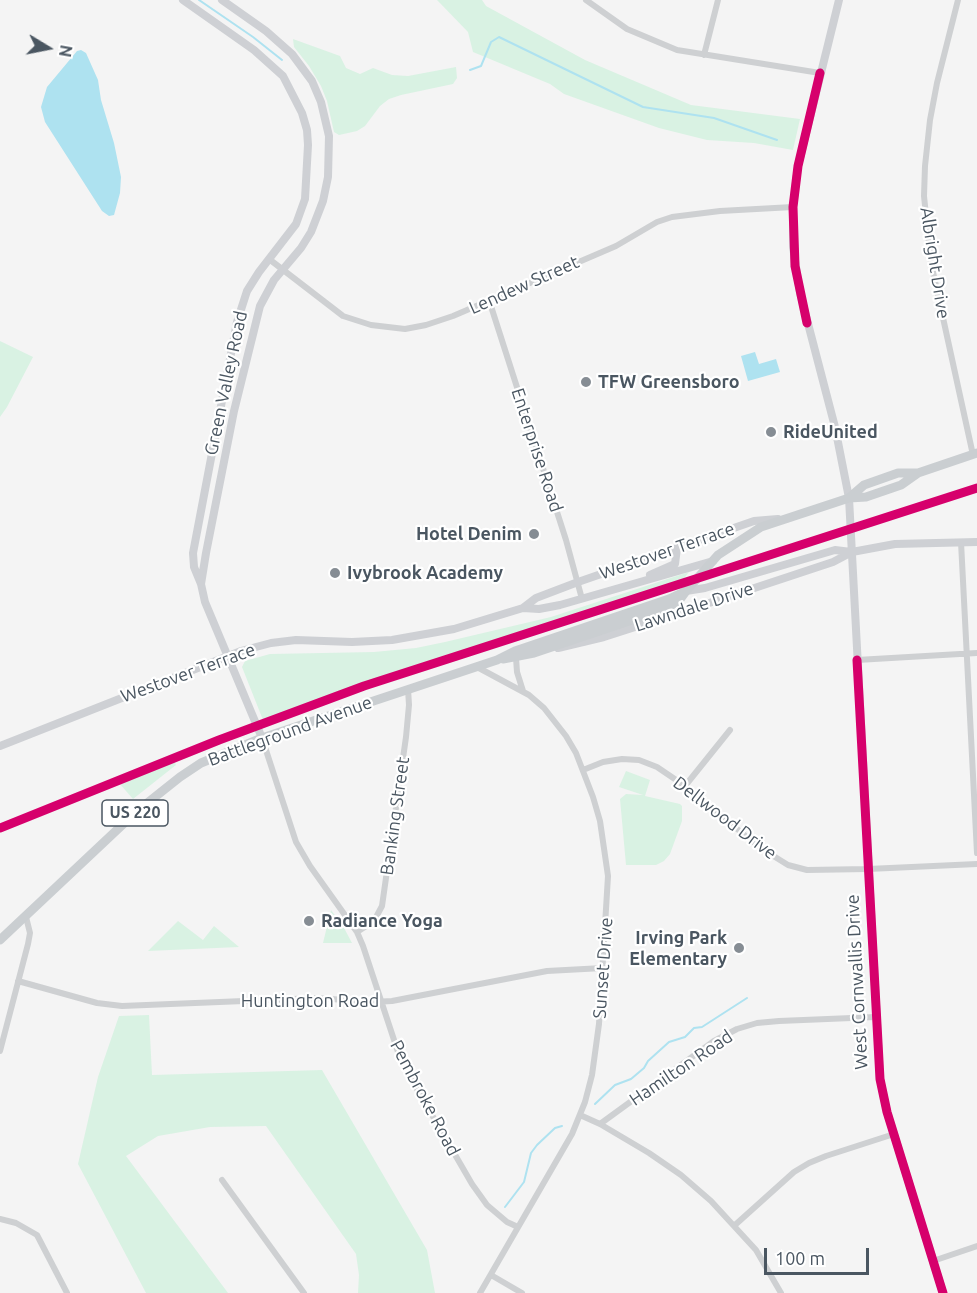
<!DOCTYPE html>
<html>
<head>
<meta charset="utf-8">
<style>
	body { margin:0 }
	#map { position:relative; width:977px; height:1293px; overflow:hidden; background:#f4f4f4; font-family:Ubuntu,sans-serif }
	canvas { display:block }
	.north { position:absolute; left:18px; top:18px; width:60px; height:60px; -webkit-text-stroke:4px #fff; paint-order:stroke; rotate:100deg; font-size:16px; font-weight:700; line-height:24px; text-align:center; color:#4a5661 }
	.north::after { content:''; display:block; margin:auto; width:21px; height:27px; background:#4a5661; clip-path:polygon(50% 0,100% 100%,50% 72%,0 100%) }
	.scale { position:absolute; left:764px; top:1248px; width:105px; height:27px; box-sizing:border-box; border:3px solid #4a5661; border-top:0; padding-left:8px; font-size:18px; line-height:21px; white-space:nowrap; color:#4a5661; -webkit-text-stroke:4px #fff; paint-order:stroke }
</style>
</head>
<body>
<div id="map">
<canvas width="977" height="1293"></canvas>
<div class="north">N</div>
<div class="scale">100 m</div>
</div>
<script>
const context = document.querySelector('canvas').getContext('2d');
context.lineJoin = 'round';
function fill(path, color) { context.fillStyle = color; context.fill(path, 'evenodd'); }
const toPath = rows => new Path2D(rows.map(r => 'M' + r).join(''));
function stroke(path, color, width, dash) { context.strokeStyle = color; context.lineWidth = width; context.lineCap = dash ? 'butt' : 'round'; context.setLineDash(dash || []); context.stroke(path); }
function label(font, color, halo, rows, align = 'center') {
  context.font = font + ' Ubuntu,sans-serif'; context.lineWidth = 4.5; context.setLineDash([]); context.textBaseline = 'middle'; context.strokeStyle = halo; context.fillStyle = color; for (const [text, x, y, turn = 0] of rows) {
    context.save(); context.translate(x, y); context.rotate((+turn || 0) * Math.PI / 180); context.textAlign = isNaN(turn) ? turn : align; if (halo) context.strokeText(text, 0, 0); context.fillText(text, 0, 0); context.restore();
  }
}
fill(toPath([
	[437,0,482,0,486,6,585,60,691,105,800,119,793,150,754,143,707,140,659,128,564,94,550,84,473,52,468,32],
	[293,39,340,56,346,68,360,74,373,68,392,75,408,76,456,67,457,78,453,84,401,95,389,99,380,106,365,126,357,131,339,135,334,132,327,101,321,86,309,66,294,47],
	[0,341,33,357,7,407,0,417],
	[689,572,681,582,449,656,263,720,242,667,245,661,270,654,374,652,416,648,445,642,551,617],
	[174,761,176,765,133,799,119,783],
	[626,771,650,780,645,796,680,804,682,806,682,821,670,854,664,861,656,865,626,865,620,799,626,794,643,795,619,787],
	[331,910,343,926,352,943,323,943],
	[178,921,203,940,214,926,239,947,148,951],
	[149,1015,152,1075,322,1070,427,1250,435,1293,358,1293,359,1275,356,1254,266,1126,210,1127,158,1136,126,1156,228,1293,146,1293,78,1164,98,1077,119,1016]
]), '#d9f2e3');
fill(toPath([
	[81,50,86,53,98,80,101,100,114,143,121,177,120,193,114,215,109,216,102,211,45,122,41,107,47,87,77,51],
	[755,352,759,364,776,359,780,372,748,381,741,356]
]), '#aee2f0');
stroke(toPath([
	[199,0,253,37,282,60],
	[470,70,481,66,491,42,499,37,643,107,714,118,777,140],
	[595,1104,615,1085,631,1079,644,1068,648,1061,669,1042,685,1037,694,1028,702,1027,747,998],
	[505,1207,524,1182,531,1153,537,1145,555,1128,562,1126]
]), '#aee2f0', 2);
stroke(toPath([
	[586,0,627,29,677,50,820,73],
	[958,0,937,83,930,120,925,166,924,196,931,263,973,455],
	[704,55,718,0],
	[269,259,343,316,371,325,405,329,426,325,453,316,616,246,657,222,672,217,720,211,793,207],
	[489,300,566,540,582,599],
	[961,542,977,853],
	[516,658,517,672,523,691],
	[857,660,977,653],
	[477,667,529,695,544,708,566,736,576,753,593,797,600,821,608,876,599,1024,592,1075,585,1102,572,1134,480,1293],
	[262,738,296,842,310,866,357,932,363,946,398,1052,410,1077,472,1184,487,1205,507,1222,518,1227],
	[583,770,603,762,622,759,639,760,657,767,685,786,759,847,788,865,807,870,868,869,977,864],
	[685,786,730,730],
	[357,932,374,921,382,906,406,737,409,705,408,689],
	[18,981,97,1003,122,1006,317,998,373,1002,392,1001,547,971,603,968],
	[0,1051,28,944,30,933,26,917],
	[580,1115,600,1124,649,1153,681,1175,711,1201,756,1250,781,1293],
	[600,1124,714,1041,737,1029,757,1023,779,1021,876,1017],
	[222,1180,304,1293],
	[0,1219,16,1223,37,1235,67,1293],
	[735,1225,794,1172,809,1163,826,1156,894,1134],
	[933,1261,977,1246],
	[491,1275,522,1293]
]), '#ced0d2', 6);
stroke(toPath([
	[183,0,254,50,283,76,302,113,307,130,308,145,305,199,296,224,259,272,247,291,237,322,193,553,194,567,201,584],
	[222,0,266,31,292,54,312,81,321,102,329,136,328,177,323,201,311,232,301,248,274,280,260,306,234,411,206,553,201,584,205,602,262,738],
	[839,0,798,166,793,207,793,247,800,293,835,427,849,498,880,1079,887,1112,943,1293],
	[650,575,675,564,677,548],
	[686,591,705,588,835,550,851,552],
	[523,608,539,609,560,605,713,561],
	[558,648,604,637,685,611,833,562,852,552,895,544,977,542],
	[0,746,241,651,271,643,296,640,352,642,392,640,454,629,523,608,536,598,578,582,754,521,778,519]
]), '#ced0d4', 8);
stroke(toPath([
	[849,498,864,485,898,473,918,473,977,453],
	[503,659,534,653,659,611,678,602,686,591],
	[0,940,136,812,180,777,201,763,262,738,497,660,515,651,669,599,686,591,718,555,761,527,849,498,866,497,901,485,918,473]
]), '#caced1', 9);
stroke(toPath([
	[807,323,795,266,793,207,798,166,820,73],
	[857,660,880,1079,887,1112,943,1293],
	[0,828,219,740,364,686,977,488]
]), '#d6006c', 9);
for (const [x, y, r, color] of [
	[586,382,6,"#868d94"],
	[771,432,6,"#868d94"],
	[534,534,6,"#868d94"],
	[335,573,6,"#868d94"],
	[309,921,6,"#868d94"],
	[739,948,6,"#868d94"]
]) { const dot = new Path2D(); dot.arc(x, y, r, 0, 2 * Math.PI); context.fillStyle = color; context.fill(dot); stroke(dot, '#fff', 2); }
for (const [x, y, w] of [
	[135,813,66]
]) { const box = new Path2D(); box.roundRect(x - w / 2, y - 13, w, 26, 4.5); context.fillStyle = '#fff'; context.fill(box); stroke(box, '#4a5661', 1.5); }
label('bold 16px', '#4a5661', null, [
	["US 220",135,813]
]);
label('18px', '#4a5661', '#fff', [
	["Albright Drive",935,263,81],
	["Lendew Street",524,285,-24],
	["Green Valley Road",226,383,-78],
	["Enterprise Road",537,450,72],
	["Westover Terrace",667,551,-19],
	["Lawndale Drive",694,607,-18],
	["Westover Terrace",188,673,-20],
	["Battleground Avenue",290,731,-20],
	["Banking Street",395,816,-82],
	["Dellwood Drive",725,818,37],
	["Sunset Drive",603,968,-86],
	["West Cornwallis Drive",857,982,-93],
	["Huntington Road",310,1001],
	["Hamilton Road",681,1068,-34],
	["Pembroke Road",425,1098,62]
]);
label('bold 18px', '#4a5661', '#fff', [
	["TFW Greensboro",598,382],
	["RideUnited",783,432],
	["Hotel Denim",522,534,"right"],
	["Ivybrook Academy",347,573],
	["Radiance Yoga",321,921],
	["Irving Park",727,938,"right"],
	["Elementary",727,959,"right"]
], 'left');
</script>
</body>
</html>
